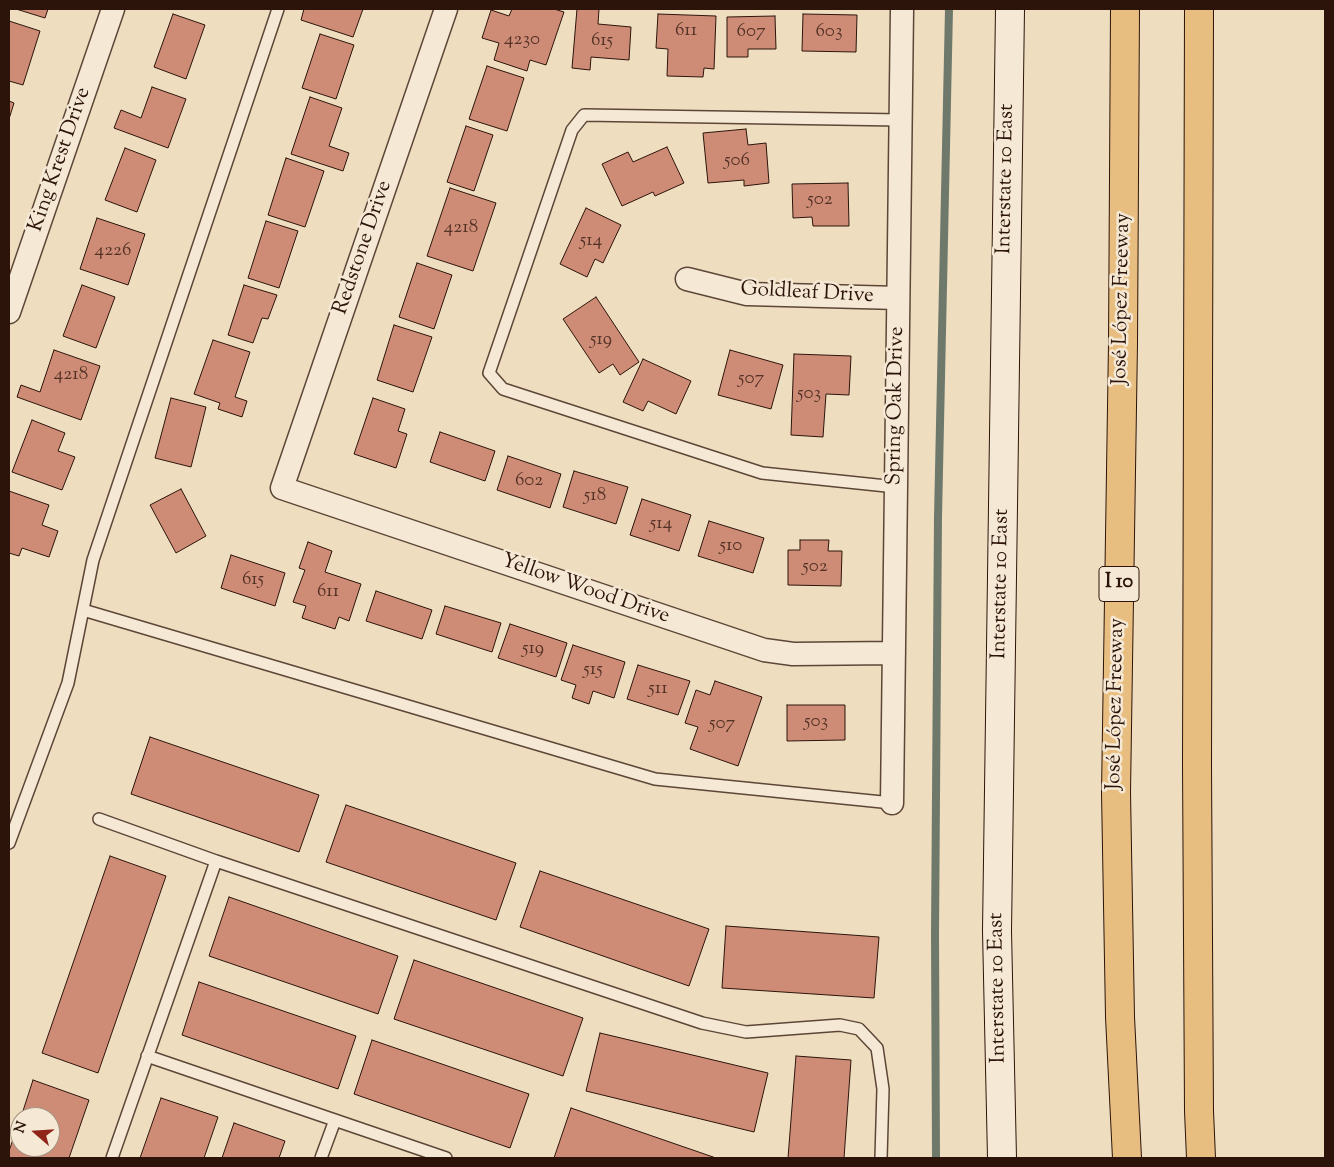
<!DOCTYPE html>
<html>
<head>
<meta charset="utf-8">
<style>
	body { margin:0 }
	#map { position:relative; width:1334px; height:1167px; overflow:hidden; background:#efddbf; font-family:"Sorts Mill Goudy",serif }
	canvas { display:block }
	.frame { position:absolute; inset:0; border:10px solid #2c140a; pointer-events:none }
	.north { position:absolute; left:10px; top:1107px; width:50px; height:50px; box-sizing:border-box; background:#f5e9d5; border:1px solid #a59484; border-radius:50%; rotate:289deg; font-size:14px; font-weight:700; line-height:20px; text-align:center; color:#2c140a }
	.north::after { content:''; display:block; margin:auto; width:18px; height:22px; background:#8f2418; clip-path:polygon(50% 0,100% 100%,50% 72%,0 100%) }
</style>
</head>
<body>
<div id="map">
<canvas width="1334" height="1167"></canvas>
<div class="frame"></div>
<div class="north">N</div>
</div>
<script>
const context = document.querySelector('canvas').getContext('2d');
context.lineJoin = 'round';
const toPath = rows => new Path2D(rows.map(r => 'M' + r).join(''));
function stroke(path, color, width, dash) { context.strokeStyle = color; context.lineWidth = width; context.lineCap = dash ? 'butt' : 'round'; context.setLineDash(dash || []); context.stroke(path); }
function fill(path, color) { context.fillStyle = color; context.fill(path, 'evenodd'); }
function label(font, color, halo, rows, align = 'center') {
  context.font = font + ' "Sorts Mill Goudy",serif'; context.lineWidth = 5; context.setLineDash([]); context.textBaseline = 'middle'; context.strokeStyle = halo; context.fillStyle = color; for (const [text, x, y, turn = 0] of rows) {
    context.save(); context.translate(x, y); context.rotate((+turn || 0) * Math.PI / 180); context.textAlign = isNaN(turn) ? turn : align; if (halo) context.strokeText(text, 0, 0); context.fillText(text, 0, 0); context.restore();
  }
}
stroke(toPath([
	[936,1158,935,935,938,516,949,9]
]), '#6e796c', 8);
const building = toPath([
	[16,9,48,9,45,18,16,9],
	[304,9,363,9,353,37,301,20,304,9],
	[512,9,554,9,564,12,546,65,530,60,527,71,494,60,499,43,482,38,491,10,509,16,512,9],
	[577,9,599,9,598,24,631,27,629,60,591,57,590,70,572,68,577,9],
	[173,14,205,25,186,79,154,67,173,14],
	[658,14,716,16,714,69,704,68,703,77,667,76,668,49,656,48,658,14],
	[803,14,857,15,856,52,802,51,803,14],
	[775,16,776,49,748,49,748,57,727,57,727,17,775,16],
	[9,21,40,31,23,85,9,81,9,21],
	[320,34,354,45,336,99,302,88,320,34],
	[487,66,524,78,507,131,469,119,487,66],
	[152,87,186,99,168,148,114,128,121,110,141,118,152,87],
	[310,97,342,108,329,146,349,153,343,171,291,154,310,97],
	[9,101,14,103,9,119,9,101],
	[466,126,493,135,474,191,447,182,466,126],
	[746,129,748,145,766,143,769,183,744,186,744,180,708,183,703,133,746,129],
	[667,147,684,183,655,196,653,192,622,206,602,164,628,152,633,162,667,147],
	[125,148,156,160,137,212,105,200,125,148],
	[286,158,324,171,305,227,268,215,286,158],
	[848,183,849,226,813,226,812,217,793,218,792,184,848,183],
	[450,188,496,203,473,271,427,256,450,188],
	[586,208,621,225,603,263,595,259,587,277,560,264,586,208],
	[97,218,145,234,128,285,80,269,97,218],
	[266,221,298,231,279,288,248,278,266,221],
	[417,263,452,275,434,329,399,317,417,263],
	[82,285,115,297,96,348,63,336,82,285],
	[244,285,277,295,268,319,262,318,253,343,228,335,244,285],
	[596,297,639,362,620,375,613,364,599,373,563,319,596,297],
	[394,325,432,337,413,392,377,380,394,325],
	[213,340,250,352,235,397,247,401,242,417,218,409,220,403,194,394,213,340],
	[54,350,100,366,81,420,17,397,21,385,40,392,54,350],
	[730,350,783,365,771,409,718,395,730,350],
	[794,354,851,356,849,395,826,394,823,437,791,435,794,354],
	[643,359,691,381,676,414,648,401,643,411,623,402,643,359],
	[171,398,206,407,191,467,155,458,171,398],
	[373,398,405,409,398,431,407,434,396,468,354,454,373,398],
	[32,420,65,433,58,451,75,457,62,490,12,472,32,420],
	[440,432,495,451,485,481,430,462,440,432],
	[508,456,561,474,550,508,497,490,508,456],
	[574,471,628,487,616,524,563,507,574,471],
	[181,489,206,536,176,553,150,505,181,489],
	[9,491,49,505,42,525,58,531,49,557,22,548,19,556,9,553,9,491],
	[642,499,691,515,679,551,630,535,642,499],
	[709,521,764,538,753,573,698,556,709,521],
	[800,540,829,540,828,551,842,551,841,586,788,585,788,550,800,550,800,540],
	[308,542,332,551,325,572,361,584,349,621,339,617,335,629,302,618,306,606,293,602,305,570,299,568,308,542],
	[231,555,285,573,275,606,221,588,231,555],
	[376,591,432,610,422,639,366,621,376,591],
	[445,606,501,623,492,652,436,634,445,606],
	[510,624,567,643,556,677,498,658,510,624],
	[573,645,625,662,614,698,593,691,589,704,572,698,576,685,561,680,573,645],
	[638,665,690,681,678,715,627,699,638,665],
	[715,681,762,697,738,766,690,749,698,727,685,723,696,690,710,695,715,681],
	[787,705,845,705,845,740,787,741,787,705],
	[150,737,319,795,299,852,131,794,150,737],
	[346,805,516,863,496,920,326,862,346,805],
	[110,856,166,876,98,1073,42,1053,110,856],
	[540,871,709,929,689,986,520,927,540,871],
	[229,897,398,956,378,1014,209,956,229,897],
	[726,926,879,937,874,998,722,988,726,926],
	[414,960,583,1018,563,1076,394,1019,414,960],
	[199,982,356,1036,338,1089,182,1035,199,982],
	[600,1033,768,1073,754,1132,586,1091,600,1033],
	[372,1040,529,1094,510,1148,354,1094,372,1040],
	[796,1056,851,1060,844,1158,788,1158,796,1056],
	[33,1080,89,1100,69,1158,9,1158,9,1151,20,1119,20,1147,50,1147,50,1117,21,1117,33,1080],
	[161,1098,218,1117,204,1158,140,1158,161,1098],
	[571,1108,716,1158,554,1158,571,1108],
	[234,1123,285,1141,279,1158,222,1158,234,1123]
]);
fill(building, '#ce8c77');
stroke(building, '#2c140a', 1);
const service = toPath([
	[896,487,762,473,503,389,489,373,572,130,584,115,901,120],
	[83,610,655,779,892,803],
	[99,819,216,861,702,1023,746,1032,840,1025,859,1029,877,1048,883,1089,881,1158],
	[9,843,68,683,93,560,278,9],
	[147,1056,446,1158],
	[112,1158,216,861],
	[321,1158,335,1120]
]);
const minor = toPath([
	[446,9,282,488,764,650,793,654,894,653],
	[687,279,747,294,898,298],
	[9,312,113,9],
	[892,803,902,9]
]);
const secondary = toPath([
	[1002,1158,997,931,1010,9]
]);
const motorway = toPath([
	[1125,9,1123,343,1116,792,1120,1017,1127,1158],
	[1199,9,1197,764,1199,1111,1201,1158]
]);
stroke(service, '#5d4637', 14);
stroke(minor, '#5d4637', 25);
stroke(secondary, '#2c140a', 30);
stroke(motorway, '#2c140a', 30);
stroke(service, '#f5e9d5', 11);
stroke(minor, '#f5e9d5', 22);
stroke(secondary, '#f5e9d5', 28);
stroke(motorway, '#e8be80', 28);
label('19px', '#543225', null, [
	["611",686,32],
	["607",751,33],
	["603",829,33],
	["4230",522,41],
	["615",602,42],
	["506",737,162],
	["502",820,201],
	["4218",461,229],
	["514",591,242],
	["4226",113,252],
	["519",601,341],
	["4218",71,376],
	["507",751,380],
	["503",809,395],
	["602",529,482],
	["518",595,497],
	["514",661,525],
	["510",731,547],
	["502",815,568],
	["615",253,581],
	["611",328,593],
	["519",533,650],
	["515",593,671],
	["511",658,690],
	["503",816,723],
	["507",722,725]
]);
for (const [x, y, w] of [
	[1119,584,40]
]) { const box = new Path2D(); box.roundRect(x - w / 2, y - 17.5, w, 35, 4); context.fillStyle = '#f5e9d5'; context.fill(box); stroke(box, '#2c140a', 1); }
label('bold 20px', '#2c140a', null, [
	["I 10",1119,584]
]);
label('21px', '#2c140a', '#f5e9d5', [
	["King Krest Drive",61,160,-71],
	["Interstate 10 East",1007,179,-89],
	["Redstone Drive",364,248,-71],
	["Goldleaf Drive",807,294,3],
	["José López Freeway",1123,299,-89],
	["Spring Oak Drive",897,406,-89],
	["Interstate 10 East",1002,584,-89],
	["Yellow Wood Drive",585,590,19],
	["José López Freeway",1117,704,-89],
	["Interstate 10 East",999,988,-91]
]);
</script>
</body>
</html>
